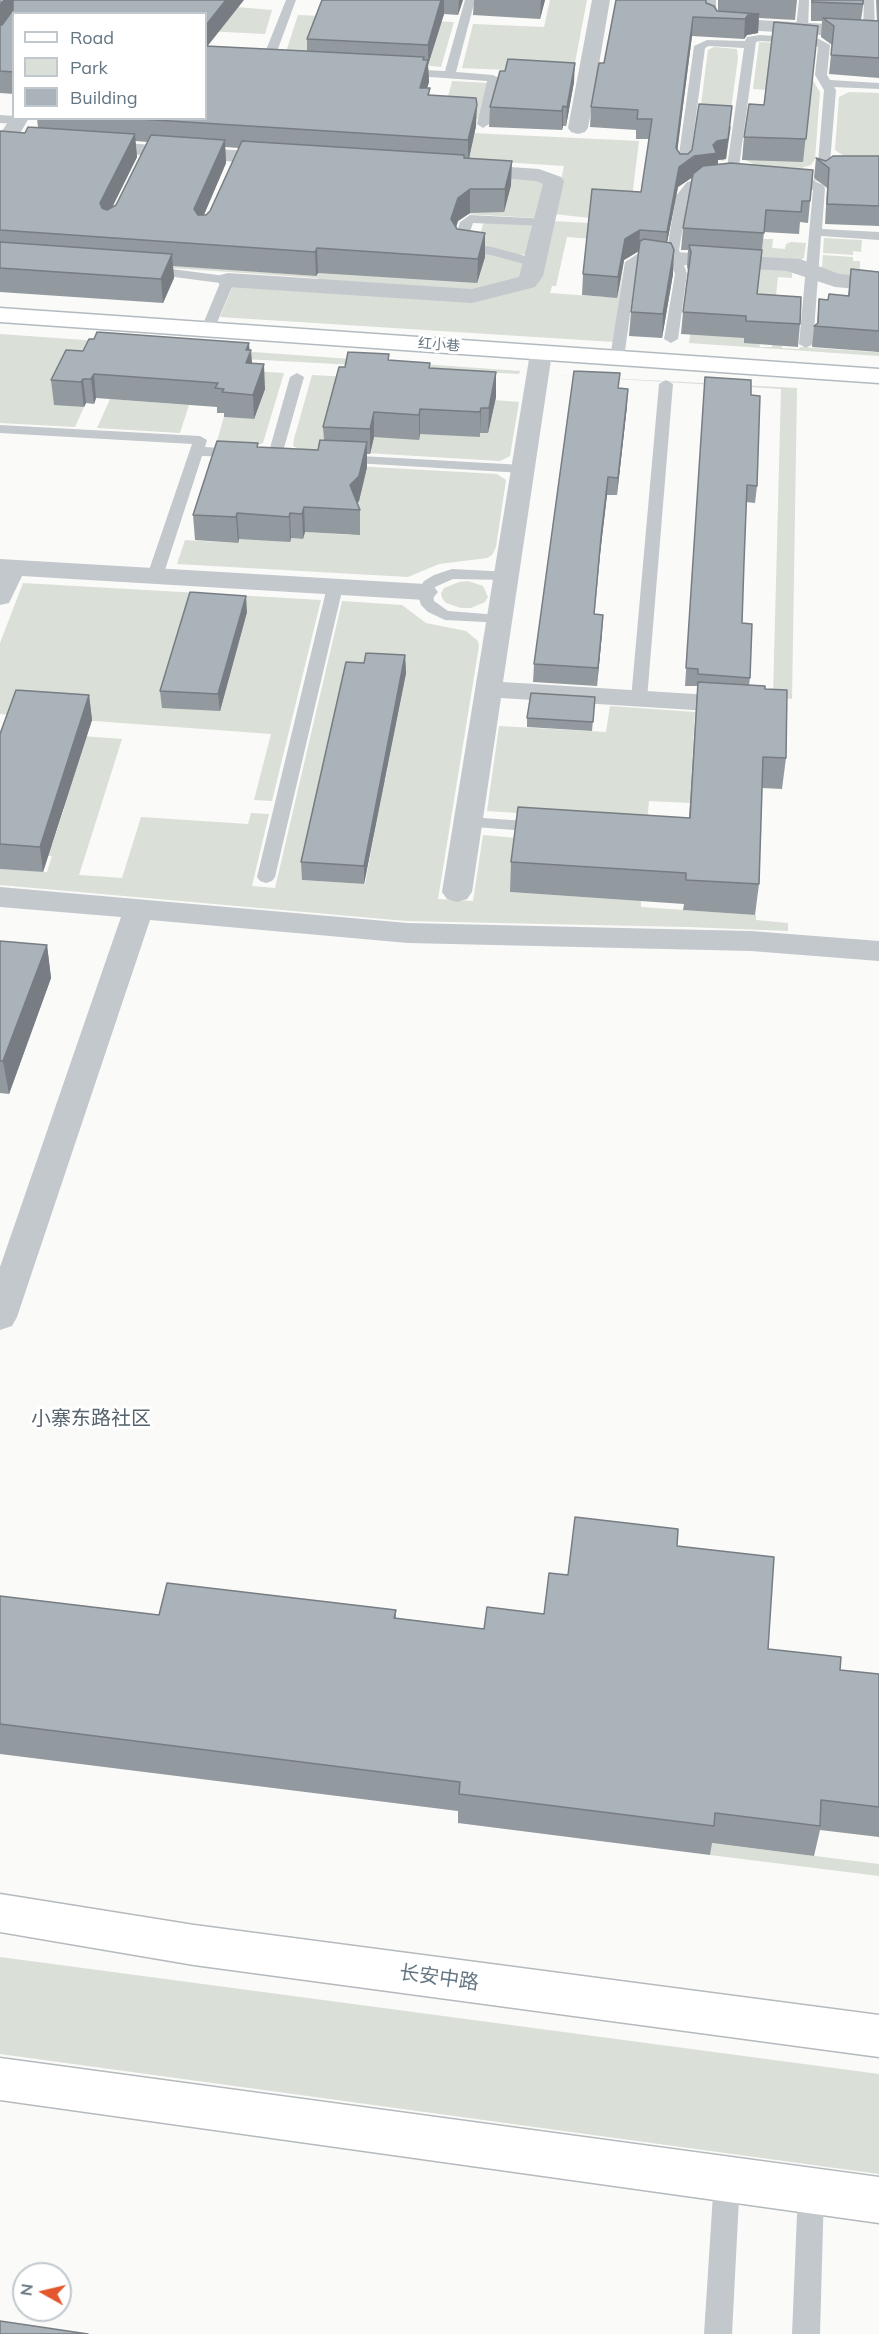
<!DOCTYPE html>
<html>
<head>
<meta charset="utf-8">
<style>
	body { margin:0 }
	#map { position:relative; width:879px; height:2334px; overflow:hidden; background:#fafaf8; font-family:Mulish,sans-serif }
	canvas { display:block }
	.legend { position:absolute; left:12px; top:12px; width:195px; height:108px; box-sizing:border-box; background:#fff; border:2px solid #c1c8cd; margin:0; padding:8px 10px; list-style:none; font-size:18px; color:#657683 }
	.legend li { display:flex; align-items:center; gap:12px; height:30px }
	.legend b { width:30px; border:2px solid #c1c8cd }
	.north { position:absolute; left:12px; top:2262px; width:60px; height:60px; box-sizing:border-box; background:#fff; border:2px solid #c1c8cd; border-radius:50%; rotate:278deg; font-size:16px; font-weight:700; line-height:24px; text-align:center; color:#657683 }
	.north::after { content:''; display:block; margin:auto; width:21px; height:27px; background:#e4572e; clip-path:polygon(50% 0,100% 100%,50% 72%,0 100%) }
</style>
</head>
<body>
<div id="map">
<canvas width="879" height="2334"></canvas>
<ul class="legend">
<li><b style="height:8px;background:#fff"></b>Road</li>
<li><b style="height:16px;background:#dadfd7"></b>Park</li>
<li><b style="height:16px;background:#aab3b9"></b>Building</li>
</ul>
<div class="north">N</div>
</div>
<script>
const context = document.querySelector('canvas').getContext('2d');
context.lineJoin = 'round';
function fill(path, color) { context.fillStyle = color; context.fill(path, 'evenodd'); }
const toPath = rows => new Path2D(rows.map(r => 'M' + r).join(''));
function stroke(path, color, width, dash) { context.strokeStyle = color; context.lineWidth = width; context.lineCap = dash ? 'butt' : 'round'; context.setLineDash(dash || []); context.stroke(path); }
function label(font, color, halo, rows, align = 'center') {
  context.font = font + ' Mulish,"Noto Sans SC",sans-serif'; context.lineWidth = 6; context.setLineDash([]); context.textBaseline = 'middle'; context.strokeStyle = halo; context.fillStyle = color; for (const [text, x, y, turn = 0] of rows) {
    context.save(); context.translate(x, y); context.rotate((+turn || 0) * Math.PI / 180); context.textAlign = isNaN(turn) ? turn : align; if (halo) context.strokeText(text, 0, 0); context.fillText(text, 0, 0); context.restore();
  }
}
fill(toPath([
	[550,0,587,0,573,73,462,68,473,24,544,27],
	[225,6,272,10,265,34,206,31,206,24],
	[298,15,454,22,441,67,311,52,286,52],
	[759,42,814,45,812,79,820,92,815,159,811,165,801,168,755,165,744,159,760,144,766,90,753,89],
	[714,47,737,49,738,58,724,161,719,160,724,126,702,162,723,173,879,183,879,185,692,174,708,50],
	[452,81,487,83,478,119,443,117],
	[849,92,879,93,879,158,844,156,835,150,839,97],
	[262,123,639,141,614,342,220,317,234,283,474,299,537,283,553,221,589,223,587,230,618,232,590,218,554,214,564,166,440,158],
	[567,237,618,241,607,297,550,293,552,286,556,286],
	[353,176,475,252,490,253,523,263,523,277,471,292,327,282,316,278,0,256,0,252,316,276],
	[504,176,546,182,535,218,446,213],
	[484,221,534,225,528,254,518,255,476,248],
	[824,238,862,240,861,252,853,251,853,255,823,253],
	[763,239,773,239,772,248,785,249,786,244,791,242,806,243,804,258,800,260,761,258],
	[823,255,853,257,853,261,860,261,860,277,834,275,822,268],
	[760,266,792,271,792,278,778,277,773,323,754,322],
	[693,311,744,335,759,343,760,347,772,347,772,344,782,345,782,348,799,349,800,347,873,352,879,350,879,356,689,343],
	[0,334,520,371,519,374,80,350,54,404,84,407,75,427,0,423],
	[249,371,284,373,263,443,253,447,217,441,225,413,225,417,254,419],
	[312,375,349,377,371,431,421,429,480,437,480,433,488,433,494,400,519,402,510,456,500,461,299,449,293,446,294,439],
	[551,375,797,388,792,699,773,697,781,389],
	[110,399,189,405,180,433,97,428],
	[211,458,497,474,506,480,496,547,492,555,487,558,439,564,408,577,177,564,185,540,237,543,242,529,291,538,303,539,305,532,352,535,312,511,359,501,362,487,259,468,208,465],
	[468,581,483,586,488,597,485,602,471,608,461,608,446,603,442,598,441,593,444,588,459,582],
	[23,583,321,600,272,801,254,800,271,734,0,714,0,643],
	[342,601,402,605,426,623,466,631,478,641,479,646,438,899,473,901,483,835,517,838,510,892,641,901,641,907,756,915,756,920,788,923,788,931,688,927,406,921,0,885,0,869,47,872,52,856,41,855,45,845,52,845,64,809,55,808,69,735,122,739,79,875,122,878,141,817,248,824,251,813,269,814,252,886,275,888],
	[405,673,385,781,348,779],
	[380,803,365,884,302,880],
	[610,706,695,712,690,803,649,801,647,822,487,811,499,726,606,732],
	[711,1843,879,1864,879,1876,710,1855],
	[0,1957,879,2074,879,2174,0,2054]
]), '#dadfd7');
const secondary = toPath([
	[0,308,879,369,879,383,0,322,0,308]
]);
const primary = toPath([
	[0,1894,194,1925,879,2015,879,2057,194,1965,0,1932,0,1894],
	[0,2058,879,2177,879,2223,0,2100,0,2058]
]);
stroke(secondary, '#b3babf', 3);
stroke(primary, '#b5babe', 3);
fill(toPath([
	[286,0,296,0,272,65,270,67,262,67,260,65,286,0],
	[465,0,475,0,456,72,493,75,499,78,489,124,483,128,477,124,487,81,402,75,396,72,402,69,445,71,465,0],
	[706,0,716,0,716,17,725,21,725,25,706,21,706,0],
	[799,0,809,0,808,28,802,31,796,28,799,0],
	[864,0,874,0,875,32,869,35,863,32,864,0],
	[760,35,819,39,830,45,827,75,830,80,879,83,879,89,834,87,836,90,829,175,823,179,817,175,824,90,815,75,818,47,813,44,760,41,756,42,739,167,733,171,727,167,744,48,709,46,705,48,689,169,687,172,679,172,677,169,694,46,707,40,745,41,747,37,760,35],
	[0,115,14,116,14,118,24,120,18,124,0,123,0,115],
	[715,175,721,179,719,182,695,188,688,197,679,250,687,274,678,339,671,343,664,339,675,274,670,261,665,263,641,261,637,264,624,358,617,362,612,361,610,358,625,262,639,253,669,256,667,250,676,196,687,182,715,175],
	[786,178,812,180,823,185,825,188,822,229,879,232,879,240,821,236,813,344,806,348,799,344,813,190,782,185,780,182,786,178],
	[470,215,549,219,551,222,545,226,473,223,466,243,492,247,540,260,541,263,540,266,535,267,491,255,459,252,453,244,460,222,470,215],
	[149,266,233,277,235,280,213,332,203,332,201,329,220,283,144,273,143,270,144,267,149,266],
	[297,373,304,377,282,455,275,459,270,458,268,455,290,377,297,373],
	[666,380,673,384,647,699,639,704,631,699,659,384,666,380],
	[0,425,200,436,207,440,205,447,239,449,246,453,239,457,202,456,163,576,155,581,147,576,192,444,0,433,0,425],
	[343,455,523,465,530,469,523,473,338,462,336,459,343,455],
	[452,569,511,572,514,575,506,580,453,579,435,587,433,592,434,601,448,611,499,615,504,617,507,620,504,623,445,620,428,612,421,605,417,592,424,581,434,575,452,569],
	[335,582,343,587,275,877,272,881,266,883,260,881,257,877,327,587,335,582],
	[468,817,540,822,546,823,549,827,546,831,540,832,462,826,460,822,462,818,468,817],
	[727,2166,737,2170,740,2179,732,2334,704,2334,714,2179,717,2170,727,2166],
	[811,2178,821,2181,824,2191,820,2334,792,2334,798,2191,801,2181,811,2178]
]), '#c3c8cc');
fill(toPath([
	[592,0,610,0,588,128,585,132,578,134,571,132,568,128,592,0],
	[723,18,879,27,879,39,716,28,714,24,716,20,723,18],
	[14,113,14,118,29,118,7,156,0,158,0,134,14,113],
	[92,141,280,153,287,155,290,159,287,163,280,165,85,151,82,147,85,143,92,141],
	[466,164,539,169,561,177,564,181,543,276,535,287,472,303,228,287,220,285,217,280,220,275,228,273,472,289,519,277,543,184,536,181,459,174,456,170,459,166,466,164],
	[675,252,800,259,839,274,879,277,879,291,835,287,787,271,667,264,664,259,667,254,675,252],
	[541,346,549,348,552,353,503,682,742,697,752,699,756,705,752,711,742,713,501,698,472,892,467,899,457,902,447,899,442,892,530,353,533,348,541,346],
	[0,559,425,584,434,587,438,592,434,597,425,600,22,576,9,603,0,605,0,559],
	[0,887,408,923,751,931,879,941,879,961,751,951,408,943,150,920,17,1317,12,1326,0,1330,0,1267,121,917,0,907,0,887]
]), '#c3c8cc');
fill(secondary, '#fff');
fill(primary, '#fff');
fill(toPath([
	[0,0,207,46,307,51,307,39,322,0,463,0,458,15,444,14,428,65,429,82,427,88,430,95,476,126,469,159,511,185,504,212,470,213,458,221,456,227,457,229,485,233,485,257,477,283,318,273,316,276,173,266,174,278,163,303,0,292,0,131,25,133,38,128,37,118,206,118,14,14,14,94,0,93],
	[135,141,148,142,116,205,112,208,137,157],
	[225,147,239,148,210,211,206,215,204,215,226,163],
	[474,0,545,0,540,19,473,15],
	[718,0,797,0,795,20,759,18,758,33,747,35,744,39,692,36,677,150,680,154,688,154,731,126,726,159,718,160,718,164,813,170,808,223,800,222,799,234,764,232,757,294,800,324,798,347,744,343,744,338,681,334,683,312,688,271,687,267,688,250,681,250,683,228,692,177,678,187,667,242,673,274,662,338,629,336,631,312,639,251,624,260,617,298,582,295,583,274,641,192,649,139,636,139,636,130,590,127,591,107,604,63,706,3,718,11],
	[811,0,864,0,861,20,877,21,876,0,879,0,879,78,829,74,832,45,821,37,822,21,811,21],
	[818,26,803,162,742,160,744,137,764,105],
	[574,82,566,126,563,126,562,130,489,127,490,107],
	[879,156,879,226,825,224,827,188,814,178,816,158,826,161],
	[851,269,879,272,879,352,812,347,814,326,817,324,819,299,828,300,848,296],
	[249,350,252,363,265,389,254,419,224,417,224,413,217,413,217,407,96,398,94,404,86,403,84,407,54,405,51,380,83,351],
	[389,361,430,368,496,397,488,433,480,433,480,437,420,434,419,440,374,437,370,454,367,454,367,467,359,501,357,503,360,510,360,535,305,532,303,539,291,538,290,542,239,539,238,543,195,540,193,515,258,447,318,450,324,440,323,427,345,367],
	[705,377,751,395,757,486,755,503,746,502,742,623,750,678,749,685,765,689,786,758,782,789,762,788,759,884,755,915,683,910,684,904,510,892,511,862,689,818,697,692,697,686,685,686],
	[619,388,627,406,617,495,607,495,600,554,594,614,602,633,597,686,533,682,534,664],
	[247,612,220,711,162,708,160,691],
	[405,655,406,673,364,884,302,880,301,862,364,663],
	[89,695,92,720,43,872,0,869,0,734],
	[595,697,592,731,527,727,527,718],
	[0,941,47,945,51,978,9,1094,0,1093],
	[677,1546,768,1649,840,1670,879,1674,879,1837,820,1830,814,1856,712,1843,710,1855,458,1823,458,1811,0,1754,0,1596,159,1615,396,1610,396,1618,484,1629,544,1614,568,1575]
]), '#929a9f');
fill(toPath([
	[3,0,14,0,15,14,0,29,0,4],
	[226,0,244,0,206,48,206,25],
	[441,0,444,0,444,14,428,65,429,82,420,109,420,88,423,60,424,57,424,74,428,62,428,45],
	[459,0,463,0,458,15],
	[541,0,545,0,540,19],
	[759,14,758,33,747,35,744,39,745,19,748,15],
	[693,17,692,36,675,169,676,148],
	[575,63,574,82,566,126,567,107],
	[477,105,476,126,468,162,468,140],
	[563,106,563,126,562,130,562,111],
	[732,106,726,159,718,160,717,173,693,177,678,187,665,253,667,232,679,167,713,145],
	[135,134,137,157,102,227,100,203],
	[225,140,226,163,196,233,194,209],
	[512,161,511,185,504,212,505,189],
	[470,189,470,213,458,221,451,243,451,219,458,198],
	[640,230,639,251,624,260,617,298,618,277,625,239],
	[485,233,485,257,477,283,478,259],
	[317,248,318,273,316,276,315,252],
	[674,250,673,274,662,338,663,314],
	[172,254,174,278,163,303,161,279],
	[249,343,250,355,251,350,253,375,248,388,246,350],
	[264,364,265,389,254,419,253,395],
	[496,372,496,397,488,433,489,408],
	[94,374,96,398,94,404,91,379],
	[83,379,86,403,84,407,81,382],
	[628,389,627,406,617,495,618,478],
	[481,408,480,433,480,437,480,412],
	[420,409,420,434,419,440,419,415],
	[374,412,374,437,370,454,370,429],
	[367,442,367,467,359,501,351,510,350,485],
	[608,477,607,495,600,554,593,632,601,537],
	[304,507,305,532,303,539,302,514],
	[237,513,239,539,238,543,236,517],
	[290,513,291,538,290,542,289,517],
	[246,596,247,612,220,711,218,694],
	[603,615,602,633,597,686,598,668],
	[405,655,406,673,364,884,364,866],
	[89,695,92,720,43,872,40,847],
	[47,945,51,978,9,1094,3,1061]
]), '#777d82');
const building = toPath([
	[13,0,226,0,206,25,206,14,14,14,14,72,0,71,0,25,2,25,13,10,13,0],
	[322,0,441,0,428,45,307,39,322,0],
	[616,0,706,0,706,3,714,6,717,11,759,14,748,15,745,19,693,17,676,148,680,154,688,154,692,150,699,104,732,106,728,139,717,141,713,145,716,152,719,153,694,156,679,167,667,232,640,230,625,239,618,277,583,274,592,189,641,192,652,119,637,119,638,110,591,107,599,63,604,63,616,0],
	[813,0,863,0,863,4,812,2,813,0],
	[823,18,879,21,879,58,831,55,834,26,823,18],
	[774,22,818,26,806,139,744,137,749,104,764,105,774,22],
	[206,46,424,57,423,60,428,60,420,88,430,88,428,95,476,98,477,105,468,140,124,118,206,118,206,46],
	[508,59,575,63,567,107,563,106,562,111,490,107,500,71,505,71,508,59],
	[28,127,135,134,100,203,102,208,107,210,116,205,151,135,225,140,194,209,198,215,206,215,210,211,242,141,464,155,464,158,512,161,505,189,470,189,458,198,451,219,457,229,485,233,478,259,317,248,315,252,0,230,0,131,25,133,28,127],
	[833,156,879,156,879,206,827,204,829,168,816,158,826,161,833,156],
	[731,163,813,170,810,201,802,201,801,212,766,210,764,233,683,228,693,174,703,166,731,163],
	[644,239,671,243,674,250,663,314,631,312,640,241,644,239],
	[0,242,172,254,161,279,0,268,0,242],
	[689,245,762,250,757,294,801,297,800,324,746,321,746,316,683,312,691,252,689,245],
	[851,269,879,272,879,331,814,326,818,323,819,299,828,300,829,294,849,296,851,269],
	[97,332,249,343,246,350,251,350,246,363,264,364,253,395,222,392,224,389,215,388,218,383,94,374,91,379,83,379,81,382,51,380,66,350,83,351,89,339,94,339,97,332],
	[348,352,389,354,388,360,430,363,429,368,496,372,489,408,481,408,480,412,420,409,419,415,374,412,370,429,323,427,339,367,345,367,348,352],
	[574,371,620,373,618,388,628,389,618,478,608,477,601,537,594,614,603,615,598,668,534,664,574,371],
	[705,377,751,380,751,395,760,396,757,486,747,485,744,562,742,623,752,624,750,678,698,674,698,669,686,668,705,377],
	[320,440,367,442,359,476,350,485,360,510,304,507,302,514,290,513,289,517,237,513,236,517,193,515,217,441,258,443,257,447,318,450,320,440],
	[190,592,246,596,218,694,160,691,190,592],
	[366,653,405,655,364,866,301,862,346,662,364,663,366,653],
	[698,682,765,686,765,689,787,690,786,758,763,757,759,884,686,880,686,873,511,862,518,807,690,818,698,682],
	[16,690,89,695,40,847,0,844,0,734,16,690],
	[531,693,595,697,593,722,527,718,531,693],
	[0,941,47,945,3,1061,0,1061,0,941],
	[575,1517,678,1529,677,1546,774,1557,768,1649,841,1657,840,1670,879,1674,879,1807,821,1800,820,1826,715,1813,714,1826,459,1794,460,1782,0,1724,0,1596,159,1615,167,1583,396,1610,394,1618,484,1629,487,1607,544,1614,549,1573,568,1575,575,1517],
	[0,2321,88,2334,0,2334,0,2321]
]);
fill(building, '#aab3b9');
stroke(building, '#777d82', 1.5);
label('14px', '#657683', '#fff', [
	["红小巷",439,345,4]
]);
label('20px', '#57646e', '#fff', [
	["小寨东路社区",91,1419]
]);
label('20px', '#657683', '#fff', [
	["长安中路",439,1978,8]
]);
</script>
</body>
</html>
